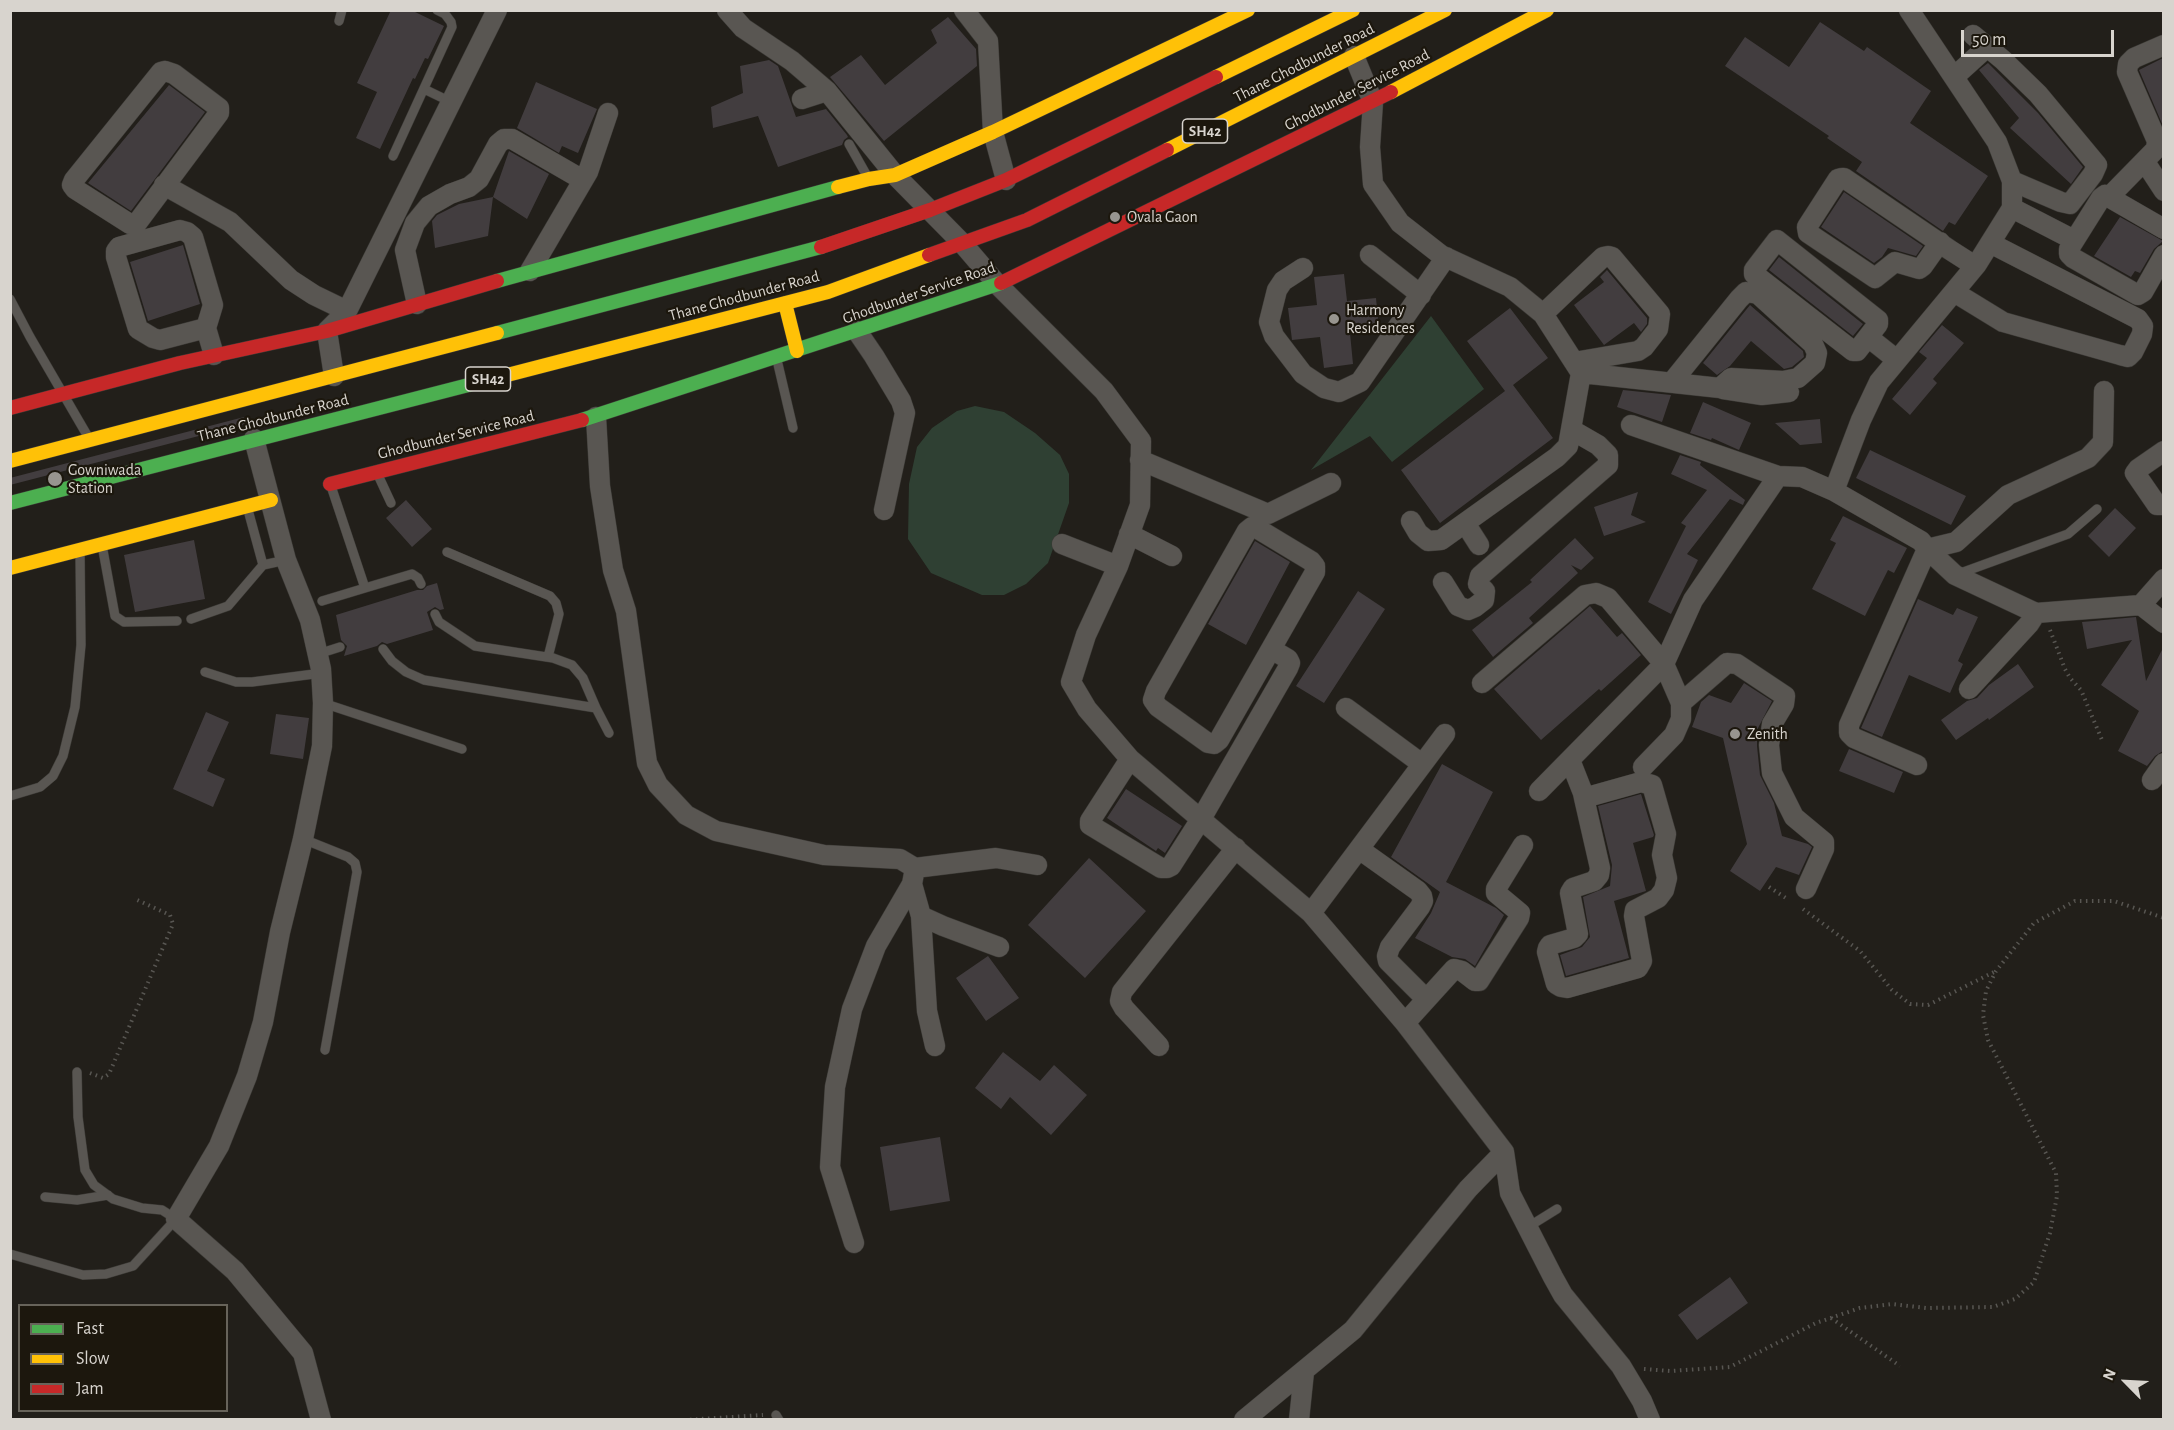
<!DOCTYPE html>
<html>
<head>
<meta charset="utf-8">
<style>
	body { margin:0 }
	#map { position:relative; width:2174px; height:1430px; overflow:hidden; background:#221f1a; font-family:"Alegreya Sans",sans-serif }
	canvas { display:block }
	.frame { position:absolute; inset:0; border:12px solid #d8d4ce; pointer-events:none }
	.legend { position:absolute; left:18px; top:1304px; width:210px; height:108px; box-sizing:border-box; background:#1c170d; border:2px solid #67635a; margin:0; padding:8px 10px; list-style:none; font-size:18px; color:#d8d4ce }
	.legend li { display:flex; align-items:center; gap:12px; height:30px }
	.legend b { width:30px; border:2px solid #67635a }
	.north { position:absolute; left:2096px; top:1352px; width:60px; height:60px; -webkit-text-stroke:4px #1c170d; paint-order:stroke; rotate:294deg; font-size:16px; font-weight:700; line-height:24px; text-align:center; color:#d8d4ce }
	.north::after { content:''; display:block; margin:auto; width:21px; height:27px; background:#d8d4ce; clip-path:polygon(50% 0,100% 100%,50% 72%,0 100%) }
	.scale { position:absolute; left:1961px; top:30px; width:153px; height:27px; box-sizing:border-box; border:3px solid #d8d4ce; border-top:0; padding-left:8px; font-size:18px; line-height:21px; white-space:nowrap; color:#d8d4ce; -webkit-text-stroke:4px #1c170d; paint-order:stroke }
</style>
</head>
<body>
<div id="map">
<canvas width="2174" height="1430"></canvas>
<div class="frame"></div>
<ul class="legend">
<li><b style="height:8px;background:#4caf50"></b>Fast</li>
<li><b style="height:8px;background:#ffc107"></b>Slow</li>
<li><b style="height:8px;background:#c62828"></b>Jam</li>
</ul>
<div class="north">N</div>
<div class="scale">50 m</div>
</div>
<script>
const context = document.querySelector('canvas').getContext('2d');
context.lineJoin = 'round';
function fill(path, color) { context.fillStyle = color; context.fill(path, 'evenodd'); }
const toPath = rows => new Path2D(rows.map(r => 'M' + r).join(''));
function stroke(path, color, width, dash) { context.strokeStyle = color; context.lineWidth = width; context.lineCap = dash ? 'butt' : 'round'; context.setLineDash(dash || []); context.stroke(path); }
function label(font, color, halo, rows, align = 'center') {
  context.font = font + ' "Alegreya Sans",sans-serif'; context.lineWidth = 4.5; context.setLineDash([]); context.textBaseline = 'middle'; context.strokeStyle = halo; context.fillStyle = color; for (const [text, x, y, turn = 0] of rows) {
    context.save(); context.translate(x, y); context.rotate((+turn || 0) * Math.PI / 180); context.textAlign = isNaN(turn) ? turn : align; if (halo) context.strokeText(text, 0, 0); context.fillText(text, 0, 0); context.restore();
  }
}
fill(toPath([
	[1431,316,1484,389,1392,462,1370,436,1311,470],
	[975,406,1004,412,1035,433,1060,455,1069,474,1069,503,1048,563,1026,584,1004,595,982,595,931,573,908,539,909,484,917,447,932,428,957,411]
]), '#2f4033');
fill(toPath([
	[391,10,411,10,444,26,428,59,425,58,415,79,413,78,380,149,356,138,377,92,357,83],
	[948,17,976,49,977,66,884,141,830,77,861,55,885,85,937,43,931,30],
	[1820,22,1864,51,1867,47,1931,91,1910,123,1988,176,1955,225,1949,222,1943,231,1856,171,1862,162,1827,138,1829,136,1725,66,1745,37,1789,67],
	[2163,58,2163,126,2139,70],
	[769,60,778,66,796,117,826,109,847,135,848,137,844,140,842,145,778,167,758,116,713,128,711,107,743,93,740,66],
	[1988,63,2038,113,2083,167,2071,184,2010,128,2019,118,1979,70],
	[536,82,597,109,578,153,562,146,559,153,517,128],
	[169,85,205,112,131,211,88,183],
	[509,151,549,174,527,219,493,197],
	[1844,192,1923,246,1916,256,1888,248,1882,257,1874,263,1821,227],
	[493,197,488,236,435,248,432,221,437,215,459,204],
	[2120,217,2163,241,2154,249,2140,273,2135,271,2131,277,2094,256],
	[183,245,200,304,148,321,130,262],
	[1779,257,1863,324,1853,336,1769,270],
	[1607,270,1647,318,1647,324,1641,332,1634,323,1604,345,1574,305,1604,282,1600,277],
	[1344,274,1347,301,1376,298,1379,330,1350,333,1353,364,1324,368,1320,337,1292,340,1288,308,1317,305,1314,277],
	[1750,305,1803,351,1804,357,1792,367,1784,369,1751,341,1730,366,1717,375,1703,363],
	[1510,308,1548,358,1513,385,1553,438,1440,523,1401,470,1505,391,1467,341],
	[1942,325,1964,343,1933,379,1937,383,1910,415,1892,399,1927,358,1919,352],
	[1623,390,1671,395,1662,422,1617,407],
	[1703,402,1751,423,1739,450,1712,438,1711,440,1690,433],
	[244,417,245,424,10,485,10,478],
	[1820,419,1822,443,1800,445,1775,423],
	[1870,450,1966,496,1951,525,1856,478],
	[1680,455,1701,462,1700,465,1745,500,1743,505,1730,499,1687,554,1698,560,1671,614,1648,602,1686,526,1681,523,1707,490,1671,474],
	[1638,492,1631,515,1646,522,1604,536,1594,507],
	[406,500,432,529,412,547,386,518],
	[2115,508,2136,528,2109,557,2088,536],
	[1843,516,1907,548,1894,573,1888,570,1865,616,1812,589,1836,543,1830,540],
	[1575,538,1594,558,1581,570,1571,565,1578,573,1529,618,1533,623,1493,657,1472,630,1532,582,1530,580],
	[194,540,205,599,135,612,124,555],
	[1255,541,1290,562,1246,645,1208,624],
	[437,583,444,609,440,610,435,607,427,612,433,630,387,644,382,642,377,646,344,656,347,646,341,640,336,615,417,590,423,590,427,586],
	[1358,591,1385,609,1324,703,1296,686],
	[1918,599,1953,615,1957,608,1978,617,1958,661,1963,664,1950,693,1909,675,1882,737,1861,728],
	[1590,606,1617,637,1622,633,1641,655,1601,691,1599,689,1541,740,1494,689],
	[2136,617,2146,681,2163,648,2163,751,2155,756,2147,766,2118,751,2139,711,2101,685,2132,640,2087,649,2082,622],
	[2018,664,2034,687,1989,720,1988,718,1956,740,1941,720,1967,701,1977,698,1989,685],
	[1744,683,1772,701,1757,730,1757,746,1760,775,1774,803,1782,836,1808,844,1812,847,1799,875,1776,867,1760,891,1730,871,1747,844,1723,738,1692,727,1701,702,1709,695,1731,703],
	[206,712,229,722,207,771,225,779,213,807,173,789],
	[276,714,309,718,303,759,270,754],
	[1849,749,1903,772,1894,793,1839,771],
	[1442,764,1493,792,1446,882,1496,908,1504,915,1475,966,1465,959,1452,957,1415,938,1431,913,1440,892,1391,857],
	[1126,789,1182,826,1165,853,1158,848,1156,851,1107,818],
	[1641,794,1654,835,1653,837,1633,843,1646,891,1614,901,1629,958,1566,976,1560,955,1582,947,1590,937,1583,897,1610,886,1612,865,1598,806],
	[1089,858,1146,911,1085,978,1028,925],
	[988,956,1019,998,986,1021,956,978],
	[1003,1052,1040,1081,1054,1065,1087,1095,1051,1135,1010,1097,1001,1109,975,1088],
	[940,1137,950,1201,890,1211,880,1147],
	[1730,1277,1748,1303,1697,1340,1678,1315]
]), '#423d3f');
const lane = toPath([
	[339,21,342,10],
	[424,89,451,102],
	[849,144,867,176],
	[393,156,452,27,451,22,445,14,437,10],
	[10,299,30,337,87,435],
	[777,360,793,428],
	[378,475,391,503],
	[331,486,365,588,412,574,418,578,421,584],
	[248,510,263,565],
	[102,545,115,616,124,622,177,621],
	[447,552,550,596,556,603,559,614,548,657],
	[1958,574,2068,534,2097,509],
	[322,601,365,588],
	[435,614,439,622,475,646,553,658,572,665,583,678,596,708],
	[191,619,228,606,263,565,286,560],
	[383,649,392,661,406,672,424,680,596,708,609,733],
	[318,654,340,647],
	[205,672,236,682,252,682,322,673],
	[323,703,462,749],
	[10,796,40,787,53,776,63,756,75,707,81,645,80,552],
	[303,839,348,857,355,863,357,872,325,1050],
	[45,1197,77,1200,108,1195],
	[1528,1227,1557,1209],
	[10,1254,83,1275,106,1274,133,1266,176,1219,162,1210,142,1208,113,1199,94,1185,85,1170,78,1117,77,1072],
	[776,1415,779,1420]
]);
const street = toPath([
	[727,10,743,28,792,61,827,91,895,175,962,243,998,285,1104,391,1141,441,1140,505,1118,566,1086,635,1071,682,1087,709,1130,759,1311,913,1405,1023,1504,1152,1510,1193,1553,1277,1563,1295,1621,1366,1642,1401,1650,1420],
	[964,10,988,41,993,132,1006,180],
	[1973,35,2003,60,2038,94,2097,165,2093,174,2070,204,2061,202,2012,181],
	[1354,56,1373,102,1370,147,1373,184,1400,223,1441,255,1510,287,1543,314,1581,373,1568,446,1557,457,1441,540,1428,541,1418,533,1411,521],
	[165,71,174,74,219,108,219,113,137,223,130,224,75,189,72,185,74,180,161,72,165,71],
	[1954,77,1987,47],
	[802,99,827,91],
	[2145,162,2164,191],
	[164,185,230,222,291,280,314,295,347,311],
	[2110,196,2156,149,2157,141,2127,72,2128,64,2134,58,2164,45],
	[2012,208,2074,240],
	[2164,229,2105,195,2101,198,2069,249,2069,254,2073,258,2138,295,2143,292,2164,255],
	[1777,240,1878,320,1878,324,1857,351,1853,351,1754,274,1754,270,1777,240],
	[1940,242,1923,266,1919,269,1895,262,1875,278,1808,233,1807,227,1838,179,1842,178,1844,178,1950,250,1975,266],
	[1370,255,1421,295],
	[1303,268,1283,281,1277,290,1269,322,1274,336,1303,374,1324,388,1339,392,1360,382,1446,257],
	[530,271,588,172,608,113],
	[1954,292,2003,322,2120,355,2128,357,2133,352,2142,334,2143,326,2138,319,1990,243],
	[417,304,405,250,415,223,429,206,450,194,469,187,479,179,498,144,504,139,512,139,583,180],
	[1543,314,1603,257,1608,256,1612,257,1660,314,1658,329,1644,347,1638,351,1574,362],
	[206,328,160,340,153,338,138,329,116,257,116,251,119,247,180,230,187,232,193,237,213,305,206,328,214,355],
	[857,331,874,356,901,401,905,413,884,510],
	[1868,337,1897,360],
	[1581,373,1720,388,1731,378,1783,381,1798,378,1815,363,1817,353,1813,344,1758,294,1746,292,1739,299,1672,382],
	[334,376,327,331,347,311,497,10],
	[1723,389,1762,395,1789,392],
	[596,417,600,486,613,570,626,611,647,763,658,785,686,815,716,831,824,855,900,859,915,868,912,884,876,946,852,1009,835,1087,830,1167,854,1243],
	[1631,425,1778,476,1802,477,1834,491,1921,541,1927,549,1955,575,2036,613,2141,605,2164,579],
	[254,439,286,560,310,620,321,669,323,703,322,746,303,839,280,932,263,1022,247,1076,219,1146,176,1219,235,1271,303,1353,321,1420],
	[2164,451,2138,469,2135,473,2157,505,2164,505],
	[1140,460,1268,514,1331,483],
	[1834,491,1861,420,1879,382,1977,264,2012,208,2012,181,1997,142,1909,10],
	[1465,523,1479,545],
	[1252,527,1258,529,1311,561,1315,566,1315,572,1219,740,1214,744,1208,743,1158,707,1153,700,1156,691,1247,531,1252,527],
	[1129,534,1172,556],
	[1062,544,1118,566],
	[1443,582,1458,606,1468,610,1475,607,1484,600,1485,591,1478,584,1480,576,1608,465,1608,455,1598,445,1572,430],
	[2141,605,2164,623],
	[1482,683,1585,595,1596,593,1608,598,1664,664,1681,703,1681,719,1674,735,1643,767],
	[1969,689,2029,624,2036,613],
	[1681,703,1727,663,1737,664,1785,696,1784,704,1772,724,1769,745,1772,773,1794,817,1824,842,1824,849,1806,889],
	[1346,708,1422,764],
	[1130,759,1090,821,1090,825,1161,868,1167,868,1171,866,1201,819,1288,668,1290,663,1288,659,1271,649],
	[1570,760,1583,793,1584,798,1600,868,1599,875,1594,881,1573,888,1570,893,1578,934,1574,938,1550,945,1548,948,1547,952,1556,984,1561,987,1567,988,1638,968,1642,961,1634,916,1635,910,1658,898,1664,890,1667,878,1662,855,1666,834,1652,785,1641,782,1584,798],
	[1917,765,1854,738,1849,733,1849,725,1927,549,1956,542,2008,495,2088,458,2103,442,2104,391],
	[2152,780,2164,763],
	[1539,791,1664,664,1693,600,1778,476],
	[1359,849,1418,891,1422,896,1423,901,1420,907,1390,947,1387,956,1388,961,1426,999],
	[915,868,996,858,1037,865],
	[912,884,921,916,927,1011,935,1046],
	[1311,913,1445,734],
	[921,916,943,926,999,947],
	[1405,1023,1454,969,1462,971,1475,981,1479,981,1519,918,1520,913,1496,893,1496,889,1523,845],
	[1159,1046,1124,1008,1120,1001,1122,992,1236,848],
	[1244,1420,1353,1330,1468,1189,1504,1152],
	[1299,1420,1304,1372]
]);
const fast = toPath([
	[497,281,838,187],
	[497,333,821,247],
	[582,420,1001,283],
	[10,503,484,381]
]);
const slow = toPath([
	[1216,77,1353,10],
	[1391,92,1547,10],
	[1167,150,1445,10],
	[838,187,869,179,895,175,993,132,1248,10],
	[785,303,797,351],
	[484,381,828,292,929,255],
	[10,461,497,333],
	[10,568,271,500]
]);
const jam = toPath([
	[821,247,930,210,1006,180,1216,77],
	[929,255,1027,220,1167,150],
	[1001,283,1391,92],
	[10,408,180,363,327,331,497,281],
	[330,484,582,420]
]);
stroke(lane, '#3c3a36', 10);
stroke(street, '#3c3a36', 21);
stroke(fast, '#3c3a36', 15);
stroke(slow, '#3c3a36', 15);
stroke(jam, '#3c3a36', 15);
stroke(toPath([
	[2050,630,2065,669,2070,678,2081,690,2102,740],
	[1769,887,1789,900],
	[1803,909,1860,951,1892,990,1910,1004,1928,1005,1996,971],
	[90,1073,103,1078,109,1074,173,924,170,915,135,899],
	[1831,1318,1900,1366],
	[1644,1369,1670,1371,1730,1367,1816,1323,1860,1308,1892,1304,1926,1308,1993,1307,2015,1299,2034,1282,2050,1233,2057,1196,2056,1173,1988,1040,1983,1015,1986,991,1996,971,2034,923,2075,901,2114,901,2164,918],
	[684,1420,763,1415]
]), '#585652', 4, [1.5, 4.5]);
stroke(lane, '#595652', 9);
stroke(street, '#595652', 20);
stroke(fast, '#4caf50', 14);
stroke(slow, '#ffc107', 14);
stroke(jam, '#c62828', 14);
for (const [x, y, r, color] of [
	[1115,217,6,"#98958f"],
	[1334,319,6,"#98958f"],
	[55,479,8,"#98958f"],
	[1735,734,6,"#98958f"]
]) { const dot = new Path2D(); dot.arc(x, y, r, 0, 2 * Math.PI); context.fillStyle = color; context.fill(dot); stroke(dot, '#1c170d', 2); }
for (const [x, y, w] of [
	[1205,131,45],
	[488,379,45]
]) { const box = new Path2D(); box.roundRect(x - w / 2, y - 12, w, 24, 4.5); context.fillStyle = '#1c170d'; context.fill(box); stroke(box, '#d8d4ce', 1.5); }
label('bold 15px', '#d8d4ce', null, [
	["SH42",1205,131],
	["SH42",488,379]
]);
label('16px', '#d8d4ce', '#1c170d', [
	["Thane Ghodbunder Road",1304,63,-27],
	["Ghodbunder Service Road",1357,90,-27],
	["Ghodbunder Service Road",919,293,-19],
	["Thane Ghodbunder Road",744,296,-15],
	["Thane Ghodbunder Road",273,418,-14],
	["Ghodbunder Service Road",456,435,-14]
]);
label('16px', '#d8d4ce', '#1c170d', [
	["Ovala Gaon",1127,217],
	["Harmony",1346,310],
	["Residences",1346,328],
	["Gowniwada",68,470],
	["Station",68,488],
	["Zenith",1747,734]
], 'left');
</script>
</body>
</html>
